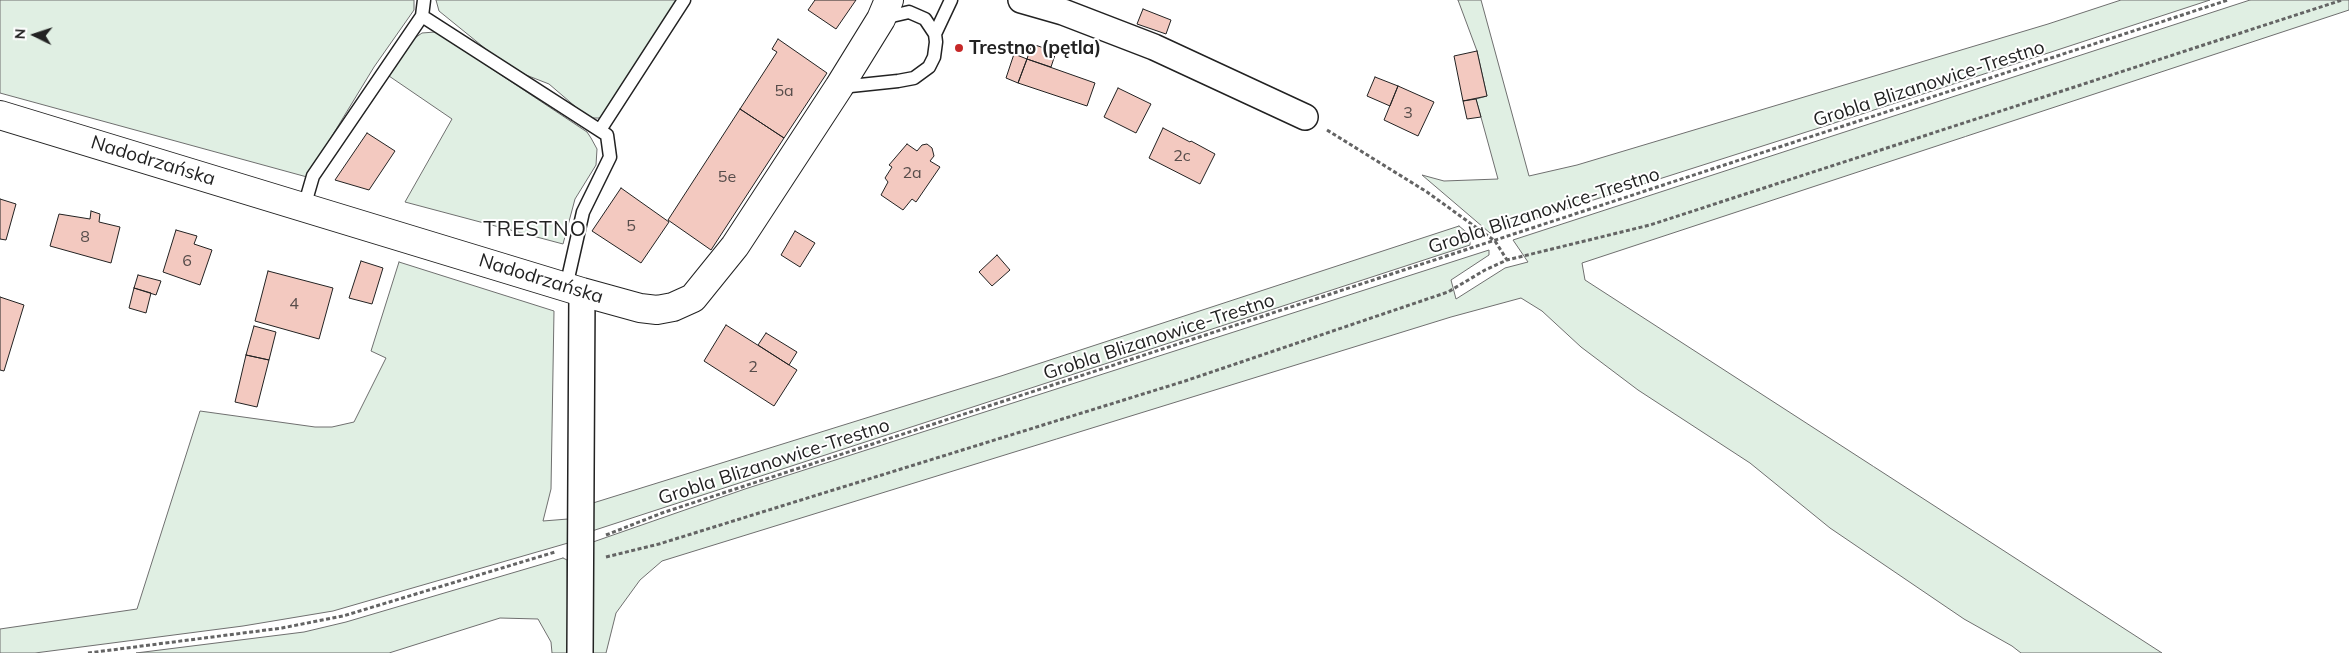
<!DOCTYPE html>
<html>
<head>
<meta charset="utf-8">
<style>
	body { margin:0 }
	#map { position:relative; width:2349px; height:653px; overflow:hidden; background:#fff; font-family:Mulish,sans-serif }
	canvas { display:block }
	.north { position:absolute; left:10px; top:10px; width:50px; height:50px; -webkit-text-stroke:4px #fff; paint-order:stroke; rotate:274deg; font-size:14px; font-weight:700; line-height:20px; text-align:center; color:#222 }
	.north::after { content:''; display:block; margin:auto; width:18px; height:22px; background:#222; clip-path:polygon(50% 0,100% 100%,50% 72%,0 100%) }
</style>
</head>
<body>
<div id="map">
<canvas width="2349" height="653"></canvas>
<div class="north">N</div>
</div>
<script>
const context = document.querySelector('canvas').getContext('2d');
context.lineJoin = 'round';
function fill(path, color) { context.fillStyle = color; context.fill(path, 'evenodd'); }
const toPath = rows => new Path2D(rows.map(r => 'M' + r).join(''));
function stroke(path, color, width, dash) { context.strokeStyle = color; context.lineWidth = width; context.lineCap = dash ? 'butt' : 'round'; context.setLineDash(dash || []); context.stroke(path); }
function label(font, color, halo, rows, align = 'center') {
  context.font = font + ' Mulish,sans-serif'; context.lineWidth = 4; context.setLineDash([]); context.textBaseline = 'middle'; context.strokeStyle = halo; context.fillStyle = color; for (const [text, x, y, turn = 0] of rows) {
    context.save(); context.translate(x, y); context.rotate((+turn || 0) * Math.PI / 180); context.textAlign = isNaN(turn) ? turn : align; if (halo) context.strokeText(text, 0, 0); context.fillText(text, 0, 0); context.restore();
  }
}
const green = toPath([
	[0,0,414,0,414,10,374,67,307,177,0,93,0,0],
	[436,0,677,0,603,118,593,118,584,114,549,84,526,75,492,54,439,11,436,0],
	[1458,0,1481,0,1529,176,1577,165,2048,24,2121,0,2210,0,1822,127,1490,233,1422,175,1444,181,1498,179,1476,99,1487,96,1477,51,1458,0],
	[2250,0,2349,0,2349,10,1582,263,1585,280,2162,653,2021,653,2012,646,1964,619,1830,528,1750,463,1638,390,1581,347,1542,311,1521,298,1451,317,662,561,640,580,616,613,606,653,593,653,593,542,745,489,1489,250,1489,255,1451,280,1456,299,1505,268,1528,262,1513,240,2250,0],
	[435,32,447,35,486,65,587,132,591,138,597,149,596,165,575,199,563,244,405,202,452,119,389,76,412,40,422,33,435,32],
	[1459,226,1470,235,1470,245,592,531,593,503,1001,376,1459,226],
	[399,262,554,311,551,489,543,521,568,519,568,543,333,611,243,626,35,653,0,653,0,629,137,609,200,411,315,427,332,427,354,422,386,358,371,351,399,262],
	[563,558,567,560,568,653,552,653,551,642,538,619,500,618,389,653,136,653,304,632,346,622,563,558]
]);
fill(green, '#e0efe3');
stroke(green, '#6f6f6f', 1);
const building = toPath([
	[815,0,856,0,836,29,808,10,815,0],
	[1143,9,1171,20,1166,34,1137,24,1143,9],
	[778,39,827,73,784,138,740,109,777,52,772,49,778,39],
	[1032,44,1056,52,1051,67,1027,59,1032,44],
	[1477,51,1487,96,1463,101,1454,56,1477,51],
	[1014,54,1027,59,1018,83,1006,78,1014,54],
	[1027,59,1095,83,1087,106,1018,83,1027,59],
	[1375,77,1398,86,1390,106,1367,96,1375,77],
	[1398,86,1434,102,1418,136,1384,120,1398,86],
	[1118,88,1151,104,1136,133,1104,117,1118,88],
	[1476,99,1481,117,1467,119,1463,101,1476,99],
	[740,109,784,138,711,250,668,220,740,109],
	[1163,128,1190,142,1191,141,1215,154,1200,184,1149,158,1163,128],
	[367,133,395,151,369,190,335,180,367,133],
	[907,144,917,151,922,145,927,144,932,148,934,156,930,161,940,167,916,202,912,199,903,210,881,195,888,182,885,178,892,167,889,165,907,144],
	[621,188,669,222,641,263,592,231,621,188],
	[0,199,16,204,6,240,0,239,0,199],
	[91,211,100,214,99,222,120,227,111,263,50,246,59,214,90,219,91,211],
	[176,230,197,236,194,244,212,250,200,285,163,272,176,230],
	[795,231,815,243,800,267,781,255,795,231],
	[997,255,1010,270,992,286,979,272,997,255],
	[361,261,383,268,372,304,349,298,361,261],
	[268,271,333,288,319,339,255,321,268,271],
	[138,275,161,281,156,295,134,288,138,275],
	[134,288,151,293,146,313,129,308,134,288],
	[0,297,24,305,4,371,0,370,0,297],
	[726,325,797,370,774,406,704,361,726,325],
	[254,326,276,332,269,360,246,355,254,326],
	[766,333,797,352,789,365,758,345,766,333],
	[246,355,269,360,257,407,235,402,246,355]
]);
fill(building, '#f3c9c0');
stroke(building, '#222', 1);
const service = toPath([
	[422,16,607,135,610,157,583,212,566,287],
	[935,34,951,0],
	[841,87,898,81,914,78,929,67,934,57,936,42,935,34,925,19,909,12,883,18],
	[600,130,684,0],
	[304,207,313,176,422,16,424,0]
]);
const minor = toPath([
	[1021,0,1063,12,1154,47,1305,117],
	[580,653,582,292]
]);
const tertiary = toPath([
	[0,115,582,292,640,308,657,310,673,307,693,298,735,246,839,87,881,19,889,0]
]);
stroke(service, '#222', 15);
stroke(minor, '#222', 28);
stroke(tertiary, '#222', 30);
stroke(toPath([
	[1327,130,1427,192,1495,241,1507,260],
	[606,535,662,513,2228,0],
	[606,557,659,544,1185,381,1448,292,1485,270,1507,260,1650,225,2342,0],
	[88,653,282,628,343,616,555,552]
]), '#646464', 3, [4, 2.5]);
stroke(service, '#fff', 12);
stroke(minor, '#fff', 25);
stroke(tertiary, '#fff', 28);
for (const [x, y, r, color] of [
	[959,48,5,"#c62828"]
]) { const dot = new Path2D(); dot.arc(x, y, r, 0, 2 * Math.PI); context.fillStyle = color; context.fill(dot); stroke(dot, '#fff', 2); }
label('16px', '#564c4a', null, [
	["5a",784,91],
	["3",1408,113],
	["2c",1182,156],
	["2a",912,173],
	["5e",727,177],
	["5",631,226],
	["8",85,237],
	["6",187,261],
	["4",294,304],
	["2",753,367]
]);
label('bold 19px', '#222', '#fff', [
	["Trestno (pętla)",969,48]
], 'left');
label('19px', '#222', '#fff', [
	["Grobla Blizanowice-Trestno",1929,84,-18],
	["Nadodrzańska",153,161,17],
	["Grobla Blizanowice-Trestno",1544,211,-18],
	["Nadodrzańska",541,279,17],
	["Grobla Blizanowice-Trestno",1159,337,-18],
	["Grobla Blizanowice-Trestno",774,462,-18]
]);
context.letterSpacing = '1px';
label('21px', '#222', '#fff', [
	["TRESTNO",535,230]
]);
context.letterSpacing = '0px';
</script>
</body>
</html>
